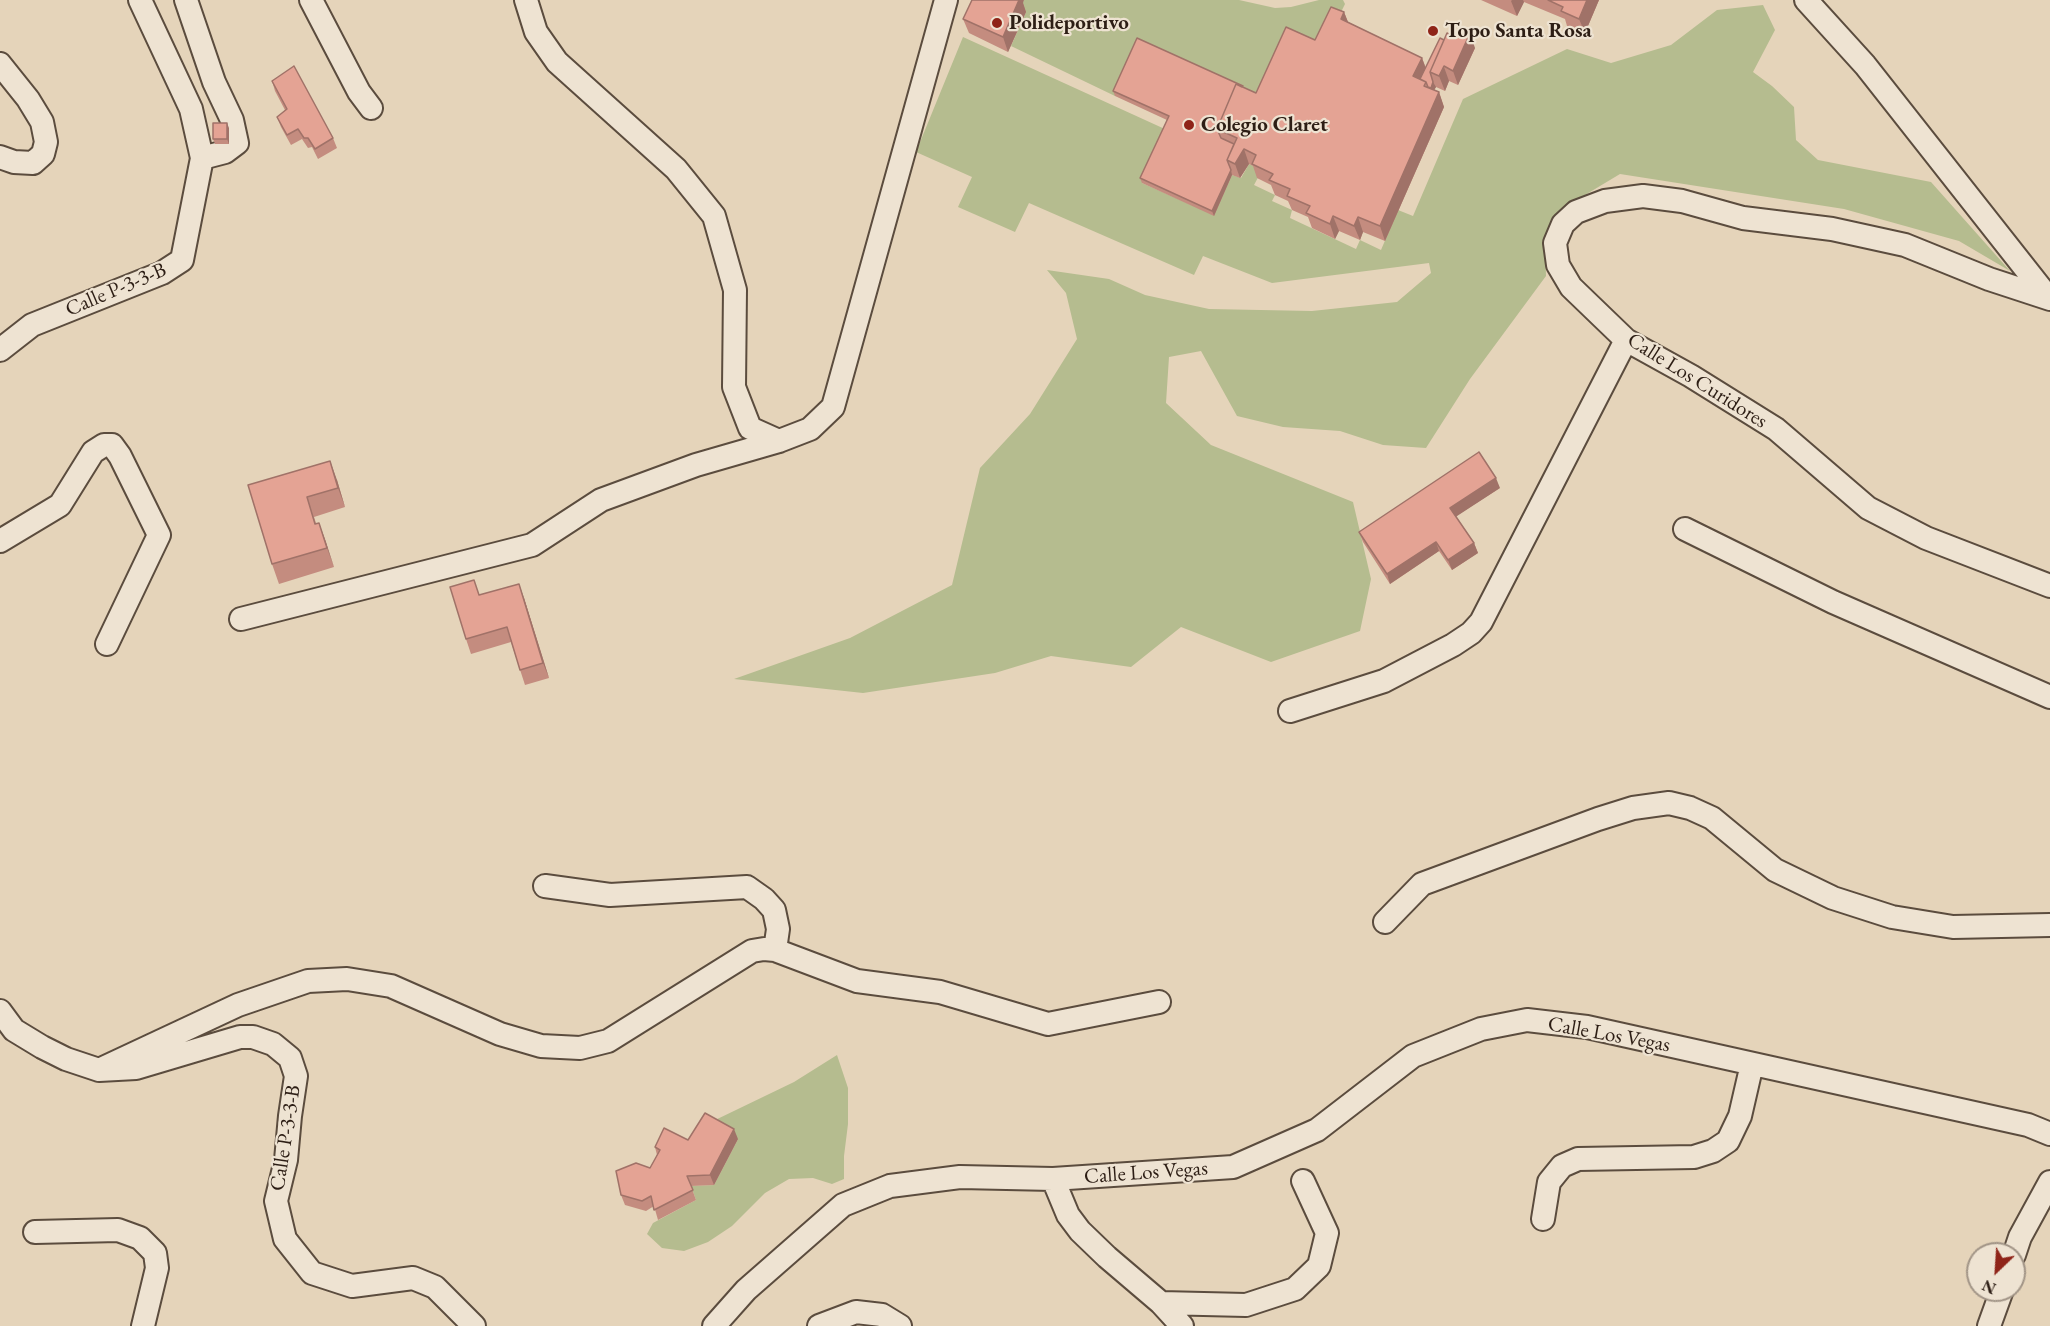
<!DOCTYPE html>
<html>
<head>
<meta charset="utf-8">
<style>
	body { margin:0 }
	#map { position:relative; width:2050px; height:1326px; overflow:hidden; background:#e5d4ba; font-family:"EB Garamond",serif }
	canvas { display:block }
	.north { position:absolute; left:1966px; top:1242px; width:60px; height:60px; box-sizing:border-box; background:#eee3d2; border:2px solid #a19486; border-radius:50%; rotate:205deg; font-size:16px; font-weight:700; line-height:24px; text-align:center; color:#2d1e15 }
	.north::after { content:''; display:block; margin:auto; width:21px; height:27px; background:#8f2418; clip-path:polygon(50% 0,100% 100%,50% 72%,0 100%) }
</style>
</head>
<body>
<div id="map">
<canvas width="2050" height="1326"></canvas>
<div class="north">N</div>
</div>
<script>
const context = document.querySelector('canvas').getContext('2d');
context.lineJoin = 'round';
function fill(path, color) { context.fillStyle = color; context.fill(path, 'evenodd'); }
const toPath = rows => new Path2D(rows.map(r => 'M' + r).join(''));
function stroke(path, color, width, dash) { context.strokeStyle = color; context.lineWidth = width; context.lineCap = dash ? 'butt' : 'round'; context.setLineDash(dash || []); context.stroke(path); }
function label(font, color, halo, rows, align = 'center') {
  context.font = font + ' "EB Garamond",serif'; context.lineWidth = 4.5; context.setLineDash([]); context.textBaseline = 'middle'; context.strokeStyle = halo; context.fillStyle = color; for (const [text, x, y, turn = 0] of rows) {
    context.save(); context.translate(x, y); context.rotate((+turn || 0) * Math.PI / 180); context.textAlign = isNaN(turn) ? turn : align; if (halo) context.strokeText(text, 0, 0); context.fillText(text, 0, 0); context.restore();
  }
}
fill(toPath([
	[1024,0,1239,0,1275,8,1291,7,1319,0,1343,0,1345,4,1320,55,1261,108,1138,44,1115,96,1011,46,1026,12,1020,9],
	[1763,5,1775,30,1753,72,1772,86,1794,107,1796,140,1818,160,1931,182,2010,271,1959,241,1844,209,1620,174,1570,204,1545,239,1546,276,1470,379,1426,448,1383,445,1340,431,1283,427,1237,416,1201,351,1169,357,1166,403,1211,445,1353,502,1371,579,1360,631,1271,662,1181,627,1131,667,1051,656,995,673,863,693,734,679,850,638,952,585,980,468,1030,414,1077,339,1066,293,1047,270,1109,279,1145,295,1209,309,1312,311,1397,302,1431,273,1429,263,1272,283,1203,256,1194,275,1029,203,1015,232,958,207,972,177,916,152,963,37,1167,130,1142,183,1214,215,1232,175,1241,178,1249,164,1262,170,1254,185,1275,195,1272,201,1292,210,1290,218,1356,249,1360,240,1381,250,1398,210,1413,216,1463,99,1567,49,1611,63,1671,45,1717,10],
	[837,1055,848,1088,848,1124,844,1156,844,1179,832,1184,813,1178,789,1179,765,1193,732,1226,708,1242,684,1251,662,1248,647,1234,653,1223,696,1200,691,1186,714,1185,738,1139,709,1123,794,1082]
]), '#b5bc8f');
const minor = toPath([
	[186,0,214,82,232,120,237,143,225,152,202,158],
	[311,0,359,92,371,108],
	[526,0,536,32,557,62,676,169,714,216,735,290,734,387,750,428,779,441],
	[1806,0,1865,65,2047,296],
	[0,64,28,99,42,122,46,142,43,154,33,163,14,162,0,157],
	[2050,299,1989,279,1905,245,1832,229,1743,218,1682,201,1643,196,1605,201,1576,212,1563,224,1555,243,1558,265,1571,287,1626,340,1691,376,1776,429,1868,508,1926,538,2050,586],
	[0,350,32,325,162,273,182,260,202,158,191,109,140,0],
	[1685,529,1833,602,2050,697],
	[0,541,60,505,93,452,104,445,112,445,120,456,159,535,107,644],
	[241,619,532,545,601,500,696,465,779,441,810,429,833,407,946,0],
	[1290,711,1384,681,1453,645,1471,633,1481,622,1626,340],
	[545,886,610,895,747,887,764,899,774,910,778,929,775,950],
	[1385,922,1422,884,1598,819,1633,808,1669,803,1690,808,1712,818,1775,870,1833,898,1892,917,1953,927,2050,925],
	[0,1011,14,1030,42,1047,66,1059,99,1070,136,1068,240,1037,253,1037,273,1044,290,1058,296,1076,290,1116,286,1160,276,1201,285,1239,312,1273,352,1286,413,1278,435,1287,474,1326],
	[99,1070,238,1005,308,981,347,979,391,986,500,1034,541,1046,580,1048,608,1041,752,951,764,949,775,950,857,981,940,992,1048,1024,1159,1002],
	[1053,1179,1068,1215,1080,1231,1107,1257,1161,1303,1182,1326],
	[1543,1219,1549,1182,1562,1166,1578,1159,1694,1157,1713,1151,1728,1141,1740,1116,1752,1064],
	[35,1232,118,1230,140,1238,155,1253,157,1268,143,1326],
	[2014,1255,2020,1237,2050,1182],
	[1161,1303,1246,1305,1295,1289,1319,1266,1327,1233,1303,1181],
	[714,1326,746,1290,843,1205,890,1186,960,1177,1053,1179,1233,1167,1317,1130,1413,1056,1481,1029,1527,1020,1587,1027,2028,1125,2050,1134],
	[819,1326,856,1312,882,1315,900,1326],
	[1989,1326,2002,1290]
]);
stroke(minor, '#5b4c3e', 26);
stroke(minor, '#eee3d2', 22);
fill(toPath([
	[1481,0,1599,0,1585,33,1567,26,1565,19,1524,2,1517,16],
	[1023,3,1026,12,1008,52,969,33,963,19],
	[1344,12,1348,22,1422,58,1426,68,1444,40,1475,48,1458,85,1449,81,1445,91,1436,87,1434,90,1439,92,1444,107,1385,241,1363,232,1360,240,1339,231,1335,239,1312,228,1308,217,1292,210,1288,201,1275,195,1271,185,1257,178,1253,166,1249,164,1240,178,1232,175,1214,216,1142,183,1140,178,1167,120,1115,96,1113,91,1244,88,1256,93,1315,40],
	[272,81,333,138,337,148,318,159,312,147,308,148,302,139,291,145,281,127,277,117,285,110,275,91],
	[229,128,229,144,215,144,213,139],
	[337,480,345,507,314,517,316,523,319,523,334,567,279,584,272,564,248,485],
	[1500,488,1456,516,1474,543,1478,553,1452,570,1439,551,1390,584,1363,542,1359,532],
	[480,595,524,598,549,678,525,685,511,642,471,654,466,639],
	[738,1139,714,1185,691,1186,696,1200,658,1220,654,1206,646,1211,625,1205,621,1195,650,1168,657,1155,655,1147,688,1140]
]), '#c48c7f');
fill(toPath([
	[1017,0,1024,0,1023,3,1026,12,1008,52,1003,37],
	[1512,0,1523,0,1524,2,1517,16,1511,1],
	[1587,0,1599,0,1585,33,1579,19],
	[1344,12,1350,27,1341,19],
	[1470,33,1475,48,1458,85,1453,71],
	[1422,58,1427,72,1419,91,1413,76],
	[1444,67,1449,81,1445,91,1439,76],
	[1433,82,1436,87,1431,96,1429,91],
	[1439,92,1444,107,1385,241,1380,226],
	[227,123,229,128,229,144,227,139],
	[1244,149,1249,164,1240,178,1235,164],
	[1231,170,1232,175,1214,216,1212,211],
	[1333,216,1339,231,1335,239,1330,224],
	[1358,217,1363,232,1360,240,1354,226],
	[330,461,337,480,345,507,338,488],
	[1496,478,1500,488,1454,518,1450,508],
	[319,523,326,542,334,567,327,548],
	[1436,542,1439,551,1390,584,1387,574],
	[1474,543,1478,553,1452,570,1448,560],
	[519,584,524,598,549,678,543,663],
	[734,1129,738,1139,714,1185,710,1175]
]), '#a07268');
const building = toPath([
	[972,0,1019,0,1003,37,963,19,972,0],
	[1548,0,1587,0,1579,19,1561,11,1563,7,1548,0],
	[1331,7,1344,12,1341,19,1422,58,1413,76,1426,82,1424,86,1439,92,1380,226,1358,217,1354,226,1333,216,1330,224,1306,213,1310,206,1287,196,1290,189,1269,180,1273,174,1252,164,1256,155,1244,149,1235,164,1227,160,1237,138,1217,129,1236,84,1256,93,1286,27,1315,40,1331,7],
	[1459,27,1470,33,1453,71,1444,66,1439,76,1430,72,1447,33,1455,37,1459,27],
	[1137,38,1243,86,1242,87,1236,84,1217,129,1221,138,1234,144,1227,160,1231,170,1212,211,1140,178,1169,116,1113,91,1137,38],
	[1440,38,1444,40,1430,72,1433,82,1431,88,1428,87,1426,82,1420,79,1440,38],
	[294,66,333,138,315,149,308,138,304,138,298,129,287,135,277,117,287,109,272,81,294,66],
	[213,123,227,123,227,139,213,139,213,123],
	[1479,452,1496,478,1450,508,1474,543,1448,560,1436,542,1387,574,1359,532,1479,452],
	[330,461,338,488,307,497,315,524,319,523,327,548,272,564,248,485,330,461],
	[474,580,479,595,519,584,543,663,520,670,507,627,466,639,450,587,474,580],
	[705,1113,734,1129,710,1175,687,1176,693,1190,654,1210,651,1196,642,1201,621,1195,616,1171,636,1163,650,1168,660,1150,655,1147,664,1128,688,1140,705,1113]
]);
fill(building, '#e4a394');
stroke(building, '#a07268', 1.5);
for (const [x, y, r, color] of [
	[997,23,6,"#8f2418"],
	[1433,31,6,"#8f2418"],
	[1189,125,6,"#8f2418"]
]) { const dot = new Path2D(); dot.arc(x, y, r, 0, 2 * Math.PI); context.fillStyle = color; context.fill(dot); stroke(dot, '#eee3d2', 2); }
label('bold 21px', '#2d1e15', '#eee3d2', [
	["Polideportivo",1009,23],
	["Topo Santa Rosa",1445,31],
	["Colegio Claret",1201,125]
], 'left');
label('21px', '#2d1e15', '#eee3d2', [
	["Calle P-3-3-B",116,290,-23],
	["Calle Los Curidores",1697,381,32],
	["Calle Los Vegas",1609,1035,10],
	["Calle P-3-3-B",286,1138,-81],
	["Calle Los Vegas",1146,1173,-4]
]);
</script>
</body>
</html>
